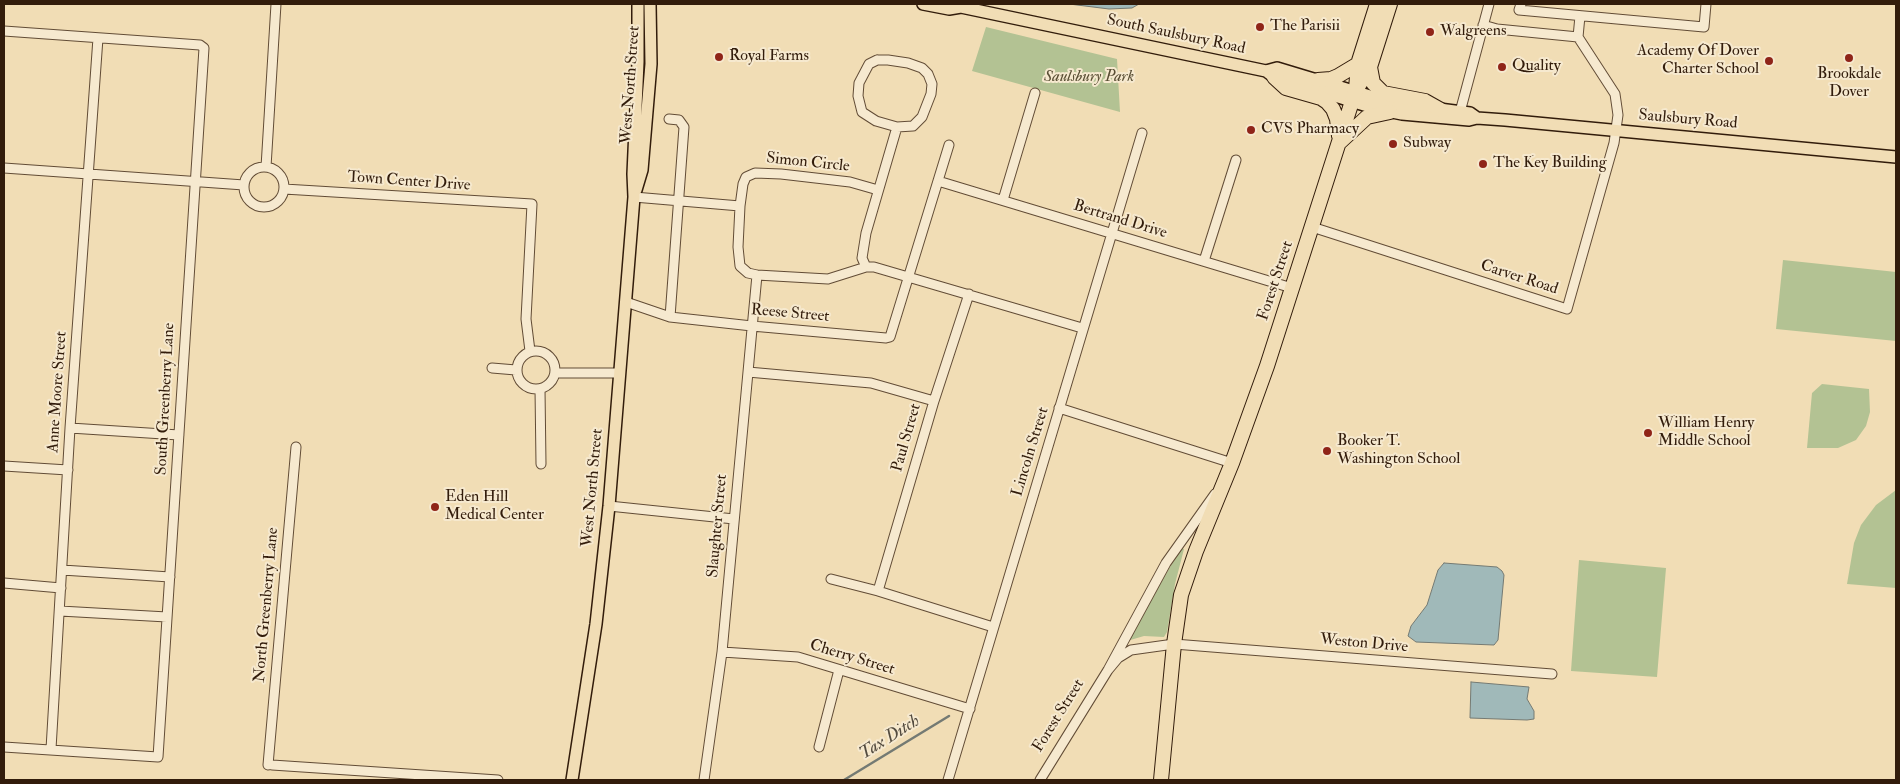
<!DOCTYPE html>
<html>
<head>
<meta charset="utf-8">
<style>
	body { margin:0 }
	#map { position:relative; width:1900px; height:784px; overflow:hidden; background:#f1ddb5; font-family:"IM FELL Double Pica",serif }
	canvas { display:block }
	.frame { position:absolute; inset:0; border:5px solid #321c0b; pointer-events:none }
</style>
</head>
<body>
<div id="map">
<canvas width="1900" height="784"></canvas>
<div class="frame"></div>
</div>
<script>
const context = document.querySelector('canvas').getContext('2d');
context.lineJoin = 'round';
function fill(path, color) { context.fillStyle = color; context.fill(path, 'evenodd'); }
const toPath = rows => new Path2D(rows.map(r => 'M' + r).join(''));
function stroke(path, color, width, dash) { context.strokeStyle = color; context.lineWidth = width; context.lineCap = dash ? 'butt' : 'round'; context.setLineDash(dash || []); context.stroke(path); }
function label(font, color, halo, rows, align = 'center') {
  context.font = font + ' "IM FELL Double Pica",serif'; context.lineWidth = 4; context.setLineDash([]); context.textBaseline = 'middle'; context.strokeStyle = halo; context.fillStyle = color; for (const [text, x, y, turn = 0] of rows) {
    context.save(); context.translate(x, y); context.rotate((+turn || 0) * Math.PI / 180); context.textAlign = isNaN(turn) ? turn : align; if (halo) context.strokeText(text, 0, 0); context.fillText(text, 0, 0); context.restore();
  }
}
fill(toPath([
	[986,27,1117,59,1120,112,972,71],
	[1783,260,1896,272,1896,341,1776,329],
	[1822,384,1869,389,1870,412,1866,426,1856,440,1838,448,1807,448,1812,393],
	[1896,490,1896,588,1847,584,1854,543,1861,525,1876,505],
	[1181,548,1184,549,1175,584,1167,632,1164,637,1144,636,1127,641],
	[1579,560,1666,568,1657,677,1571,671]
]), '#b3c293');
const water = toPath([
	[1069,4,1139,4,1132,8,1109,9,1069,4],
	[1444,563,1497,567,1502,571,1504,575,1498,640,1494,645,1416,642,1408,636,1411,626,1427,605,1438,570,1444,563],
	[1471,682,1529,687,1527,699,1534,711,1534,719,1527,720,1470,718,1471,682]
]);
fill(water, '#a0b9b9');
stroke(water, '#747a73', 1);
stroke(toPath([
	[844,780,949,716]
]), '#747a73', 2.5);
const minor = toPath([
	[1521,4,1519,10,1704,27,1706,4],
	[4,31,200,45,204,48,158,757,4,747],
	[1578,37,1580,16],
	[877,60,888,60,908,63,922,68,928,74,932,84,931,94,922,117,913,126,897,127,876,121,862,112,858,96,859,83,869,64,877,60],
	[1460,112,1489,4],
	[669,119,679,120,684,127,670,317],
	[266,167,276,4],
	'244 187a20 20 0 1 1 40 0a20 20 0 1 1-40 0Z',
	[4,168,244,185],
	[938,181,1292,288],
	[284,189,532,204,526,319,530,351],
	[878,190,850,182,781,174,755,173,746,177,743,184,740,206,738,247,740,266,748,273,757,275,828,279,866,267,874,267,1082,328],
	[634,197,740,206],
	[1003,200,1035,93],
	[1312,227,1567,309,1614,143,1618,115,1615,94,1578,37,1497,29,1483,25],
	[1204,261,1236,160],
	[866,267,862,258,866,233,897,127],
	[626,302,670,317,752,326,886,338,890,337,949,145],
	'517 370a19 19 0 1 1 38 0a19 19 0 1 1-38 0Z',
	[492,368,516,370],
	[748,372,871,383,934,401],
	[555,373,620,373],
	[540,389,541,464],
	[1059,408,1232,463],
	[70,428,179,435],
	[4,466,68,470],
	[609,506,734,519],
	[62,570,170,577],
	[831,579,878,591,993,627],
	[4,583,61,588],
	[878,591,934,401,969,294],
	[60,611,167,617],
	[722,652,798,657,970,709],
	[1108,670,1118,658,1131,650,1174,644,1552,674],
	[819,747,839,670],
	[51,749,70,428,98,38],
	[268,765,296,447],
	[272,765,498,780],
	[704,780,722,652,757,275],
	[948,780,1142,133],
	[1040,780,1108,670,1166,563,1215,494]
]);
const major = toPath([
	[923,4,949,9,961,7,1266,71,1277,68,1393,103,1470,113,1477,118],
	[1266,71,1274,77,1377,109,1402,114,1469,120,1477,118,1505,120,1896,157],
	[636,190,642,170,651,64,650,4],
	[572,780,596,624,609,506,634,197,633,174,638,62,638,4]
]);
const highway = toPath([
	[1370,67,1373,83,1383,93,1425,101,1441,110],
	[1274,77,1286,88,1321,98,1327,102,1333,109,1337,119,1339,136],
	[1318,80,1331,79,1338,76,1358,64],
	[1356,89,1358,64,1377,4],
	[1340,142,1367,117,1390,112],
	[1161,780,1174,644,1181,595,1196,551,1232,463,1267,366,1355,92,1370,67,1390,4]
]);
stroke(minor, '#624c36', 11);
stroke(major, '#321c0b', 14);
stroke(highway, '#321c0b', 16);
stroke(minor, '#f6e9cf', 9);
stroke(major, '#f1ddb5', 11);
stroke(highway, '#f1ddb5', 14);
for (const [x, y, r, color] of [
	[1260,27,5,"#8f2418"],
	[1430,32,5,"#8f2418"],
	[719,57,5,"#8f2418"],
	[1849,58,5,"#8f2418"],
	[1769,61,5,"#8f2418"],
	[1502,67,5,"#8f2418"],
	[1251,130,5,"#8f2418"],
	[1393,144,5,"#8f2418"],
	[1483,164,5,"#8f2418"],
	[1648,433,5,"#8f2418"],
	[1327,451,5,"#8f2418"],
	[435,507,5,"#8f2418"]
]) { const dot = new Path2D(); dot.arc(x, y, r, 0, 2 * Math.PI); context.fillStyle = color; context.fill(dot); stroke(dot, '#f6e9cf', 2); }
label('16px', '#321c0b', '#f6e9cf', [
	["The Parisii",1270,27],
	["Walgreens",1440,32],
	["Academy Of Dover",1759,52,"right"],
	["Charter School",1759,70,"right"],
	["Royal Farms",729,57],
	["Quality",1512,67],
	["Brookdale",1849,75,"center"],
	["Dover",1849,93,"center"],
	["CVS Pharmacy",1261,130],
	["Subway",1403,144],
	["The Key Building",1493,164],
	["William Henry",1658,424],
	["Middle School",1658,442],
	["Booker T.",1337,442],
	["Washington School",1337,460],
	["Eden Hill",445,498],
	["Medical Center",445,516]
], 'left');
label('16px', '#321c0b', '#f6e9cf', [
	["South Saulsbury Road",1176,35,12],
	["West North Street",631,85,-86],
	["Saulsbury Road",1688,120,5],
	["Simon Circle",808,163,6],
	["Town Center Drive",409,182,4],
	["Bertrand Drive",1120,220,17],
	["Carver Road",1519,278,18],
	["Forest Street",1276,281,-72],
	["Reese Street",790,314,5],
	["Anne Moore Street",58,392,-86],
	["South Greenberry Lane",166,399,-87],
	["Paul Street",907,438,-74],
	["Lincoln Street",1031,452,-73],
	["West North Street",593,488,-85],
	["Slaughter Street",718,526,-85],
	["North Greenberry Lane",267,605,-85],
	["Weston Drive",1364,644,5],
	["Cherry Street",852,658,17],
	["Forest Street",1059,716,-58]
]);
label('italic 16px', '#594e34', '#f6e9cf', [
	["Saulsbury Park",1089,78]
]);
label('italic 18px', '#534b3f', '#f6e9cf', [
	["Tax Ditch",890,738,-32]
]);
</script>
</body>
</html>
